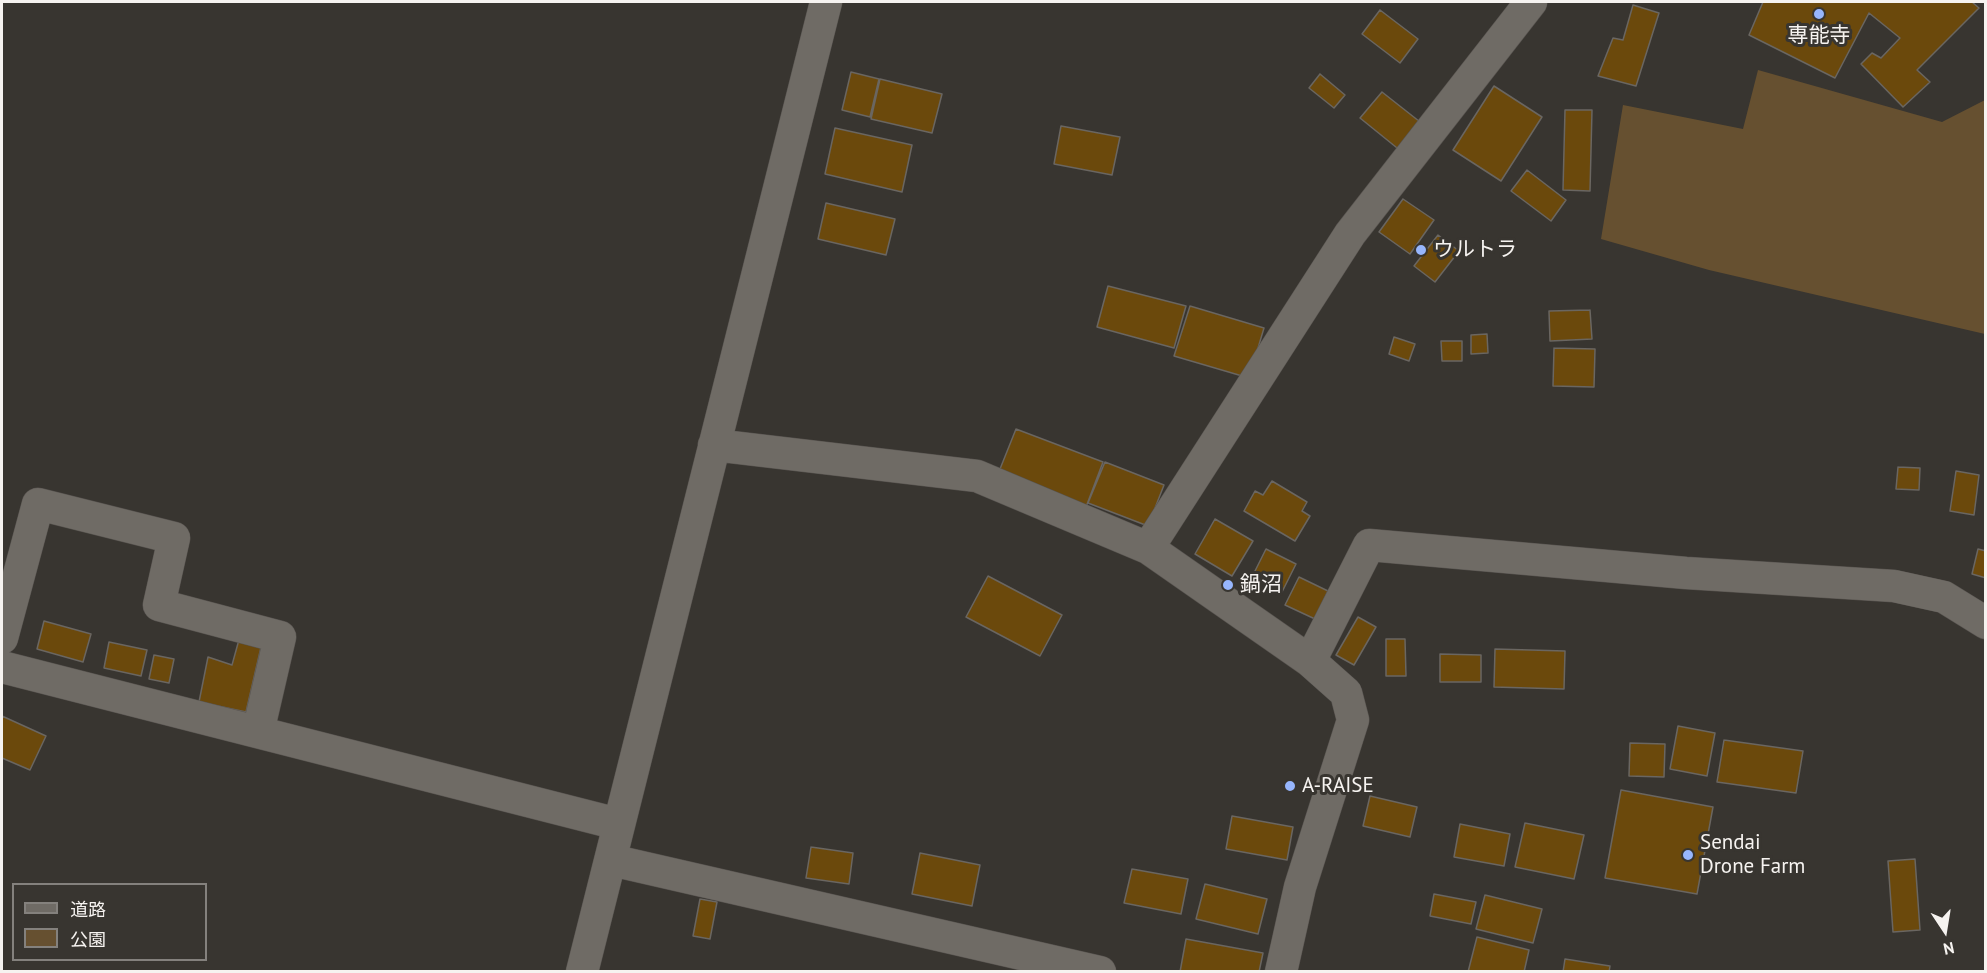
<!DOCTYPE html>
<html>
<head>
<meta charset="utf-8">
<style>
	body { margin:0 }
	#map { position:relative; width:1987px; height:973px; overflow:hidden; background:#383530; font-family:"PT Sans","Noto Sans JP",sans-serif }
	canvas { display:block }
	.frame { position:absolute; inset:0; border:3px solid #f6f3f0; pointer-events:none }
	.legend { position:absolute; left:12px; top:883px; width:195px; height:78px; box-sizing:border-box; background:#383530; border:2px solid #84817d; margin:0; padding:8px 10px; list-style:none; font-size:18px; color:#f6f3f0 }
	.legend li { display:flex; align-items:center; gap:12px; height:30px }
	.legend b { width:30px; border:2px solid #84817d }
	.north { position:absolute; left:1915px; top:901px; width:60px; height:60px; -webkit-text-stroke:4px #383530; paint-order:stroke; rotate:168deg; font-size:16px; font-weight:700; line-height:24px; text-align:center; color:#f6f3f0 }
	.north::after { content:''; display:block; margin:auto; width:21px; height:27px; background:#f6f3f0; clip-path:polygon(50% 0,100% 100%,50% 72%,0 100%) }
</style>
</head>
<body>
<div id="map">
<canvas width="1987" height="973"></canvas>
<div class="frame"></div>
<ul class="legend">
<li><b style="height:8px;background:#6f6b65"></b>道路</li>
<li><b style="height:16px;background:#665030"></b>公園</li>
</ul>
<div class="north">N</div>
</div>
<script>
const context = document.querySelector('canvas').getContext('2d');
context.lineJoin = 'round';
function fill(path, color) { context.fillStyle = color; context.fill(path, 'evenodd'); }
const toPath = rows => new Path2D(rows.map(r => 'M' + r).join(''));
function stroke(path, color, width, dash) { context.strokeStyle = color; context.lineWidth = width; context.lineCap = dash ? 'butt' : 'round'; context.setLineDash(dash || []); context.stroke(path); }
function label(font, color, halo, rows, align = 'center') {
  context.font = font + ' "PT Sans","Noto Sans JP",sans-serif'; context.lineWidth = 6; context.setLineDash([]); context.textBaseline = 'middle'; context.strokeStyle = halo; context.fillStyle = color; for (const [text, x, y, turn = 0] of rows) {
    context.save(); context.translate(x, y); context.rotate((+turn || 0) * Math.PI / 180); context.textAlign = isNaN(turn) ? turn : align; if (halo) context.strokeText(text, 0, 0); context.fillText(text, 0, 0); context.restore();
  }
}
fill(toPath([
	[1758,70,1942,122,1985,100,1985,334,1709,270,1601,239,1623,105,1743,129]
]), '#665030');
const building = toPath([
	[1763,2,1972,2,1979,8,1917,70,1930,82,1903,107,1861,64,1872,53,1881,58,1900,38,1869,13,1835,78,1749,35,1763,2],
	[1633,5,1659,13,1636,86,1598,76,1613,38,1623,40,1633,5],
	[1380,10,1418,39,1400,63,1362,34,1380,10],
	[851,72,879,79,870,117,842,110,851,72],
	[1320,74,1345,95,1334,108,1309,88,1320,74],
	[880,79,942,94,932,133,871,119,880,79],
	[1494,86,1542,117,1501,181,1453,150,1494,86],
	[1382,92,1429,129,1407,156,1360,118,1382,92],
	[1565,110,1592,110,1590,191,1563,190,1565,110],
	[1061,126,1120,137,1112,175,1054,164,1061,126],
	[835,128,912,145,902,192,825,174,835,128],
	[1527,170,1566,200,1551,221,1511,191,1527,170],
	[1403,199,1434,220,1410,254,1379,232,1403,199],
	[826,203,895,219,886,255,818,239,826,203],
	[1438,235,1459,251,1435,282,1414,266,1438,235],
	[1108,286,1186,306,1174,348,1097,327,1108,286],
	[1190,306,1264,328,1249,378,1174,356,1190,306],
	[1590,310,1592,339,1550,341,1549,311,1590,310],
	[1487,334,1488,353,1471,354,1471,335,1487,334],
	[1394,337,1415,344,1409,361,1389,354,1394,337],
	[1441,341,1462,341,1462,361,1442,361,1441,341],
	[1554,348,1595,349,1594,387,1553,386,1554,348],
	[1016,429,1103,462,1086,507,998,474,1016,429],
	[1105,462,1164,485,1148,526,1088,503,1105,462],
	[1898,467,1920,468,1919,490,1896,489,1898,467],
	[1956,471,1979,475,1974,515,1950,511,1956,471],
	[1272,481,1307,502,1302,511,1310,516,1295,541,1244,511,1255,491,1263,495,1272,481],
	[1215,519,1253,541,1232,576,1195,554,1215,519],
	[1266,549,1296,564,1282,592,1252,577,1266,549],
	[1978,549,1986,551,1986,578,1972,574,1978,549],
	[988,576,1062,615,1040,656,966,617,988,576],
	[1299,577,1328,591,1315,619,1285,605,1299,577],
	[1358,617,1376,627,1354,665,1336,655,1358,617],
	[44,621,91,634,83,662,37,649,44,621],
	[240,636,262,643,246,712,199,702,208,657,232,665,240,636],
	[1386,639,1405,639,1406,676,1386,676,1386,639],
	[109,642,147,650,141,676,104,668,109,642],
	[1495,649,1565,651,1564,689,1494,687,1495,649],
	[1440,654,1481,655,1481,682,1440,682,1440,654],
	[154,655,174,659,169,683,149,679,154,655],
	[2,716,46,736,30,770,2,758,2,716],
	[1678,726,1715,733,1707,776,1670,769,1678,726],
	[1724,740,1803,751,1796,793,1717,782,1724,740],
	[1630,743,1665,744,1664,777,1629,776,1630,743],
	[1621,790,1713,807,1697,894,1605,878,1621,790],
	[1370,796,1417,807,1410,837,1363,826,1370,796],
	[1232,816,1293,827,1287,860,1226,849,1232,816],
	[1525,823,1584,835,1574,879,1515,867,1525,823],
	[1460,824,1510,834,1504,866,1454,857,1460,824],
	[811,847,853,853,849,884,806,878,811,847],
	[920,853,980,865,972,906,912,894,920,853],
	[1915,859,1920,930,1893,932,1888,861,1915,859],
	[1132,869,1188,879,1181,914,1124,903,1132,869],
	[1205,884,1267,899,1258,934,1196,919,1205,884],
	[1434,894,1476,902,1471,924,1430,916,1434,894],
	[1485,895,1542,909,1533,943,1476,929,1485,895],
	[700,899,717,902,710,939,693,936,700,899],
	[1477,937,1529,950,1524,972,1468,972,1477,937],
	[1186,939,1263,953,1259,972,1180,972,1186,939],
	[1565,959,1610,966,1609,972,1563,972,1565,959]
]);
fill(building, '#6b490c');
stroke(building, '#6a6661', 1.5);
const street = toPath([
	[714,445,977,476,1148,548,1310,661,1346,693,1353,720,1300,887,1281,972],
	[1148,548,1350,234,1531,2],
	[2,638,38,504,174,538,159,605,280,637,258,732],
	[1310,661,1369,545,1686,573,1894,586,1944,597,1986,623],
	[2,667,618,824],
	[611,860,1100,972],
	[582,972,826,2]
]);
stroke(street, '#585450', 33);
stroke(street, '#6f6b65', 32);
for (const [x, y, r, color] of [
	[1819,14,6,"#97b6fd"],
	[1421,250,6,"#97b6fd"],
	[1228,585,6,"#97b6fd"],
	[1290,786,6,"#97b6fd"],
	[1688,855,6,"#97b6fd"]
]) { const dot = new Path2D(); dot.arc(x, y, r, 0, 2 * Math.PI); context.fillStyle = color; context.fill(dot); stroke(dot, '#383530', 2); }
label('21px', '#f6f3f0', '#383530', [
	["専能寺",1819,36,"center"],
	["ウルトラ",1433,250],
	["鍋沼",1240,585],
	["A-RAISE",1302,786],
	["Sendai",1700,843],
	["Drone Farm",1700,867]
], 'left');
</script>
</body>
</html>
